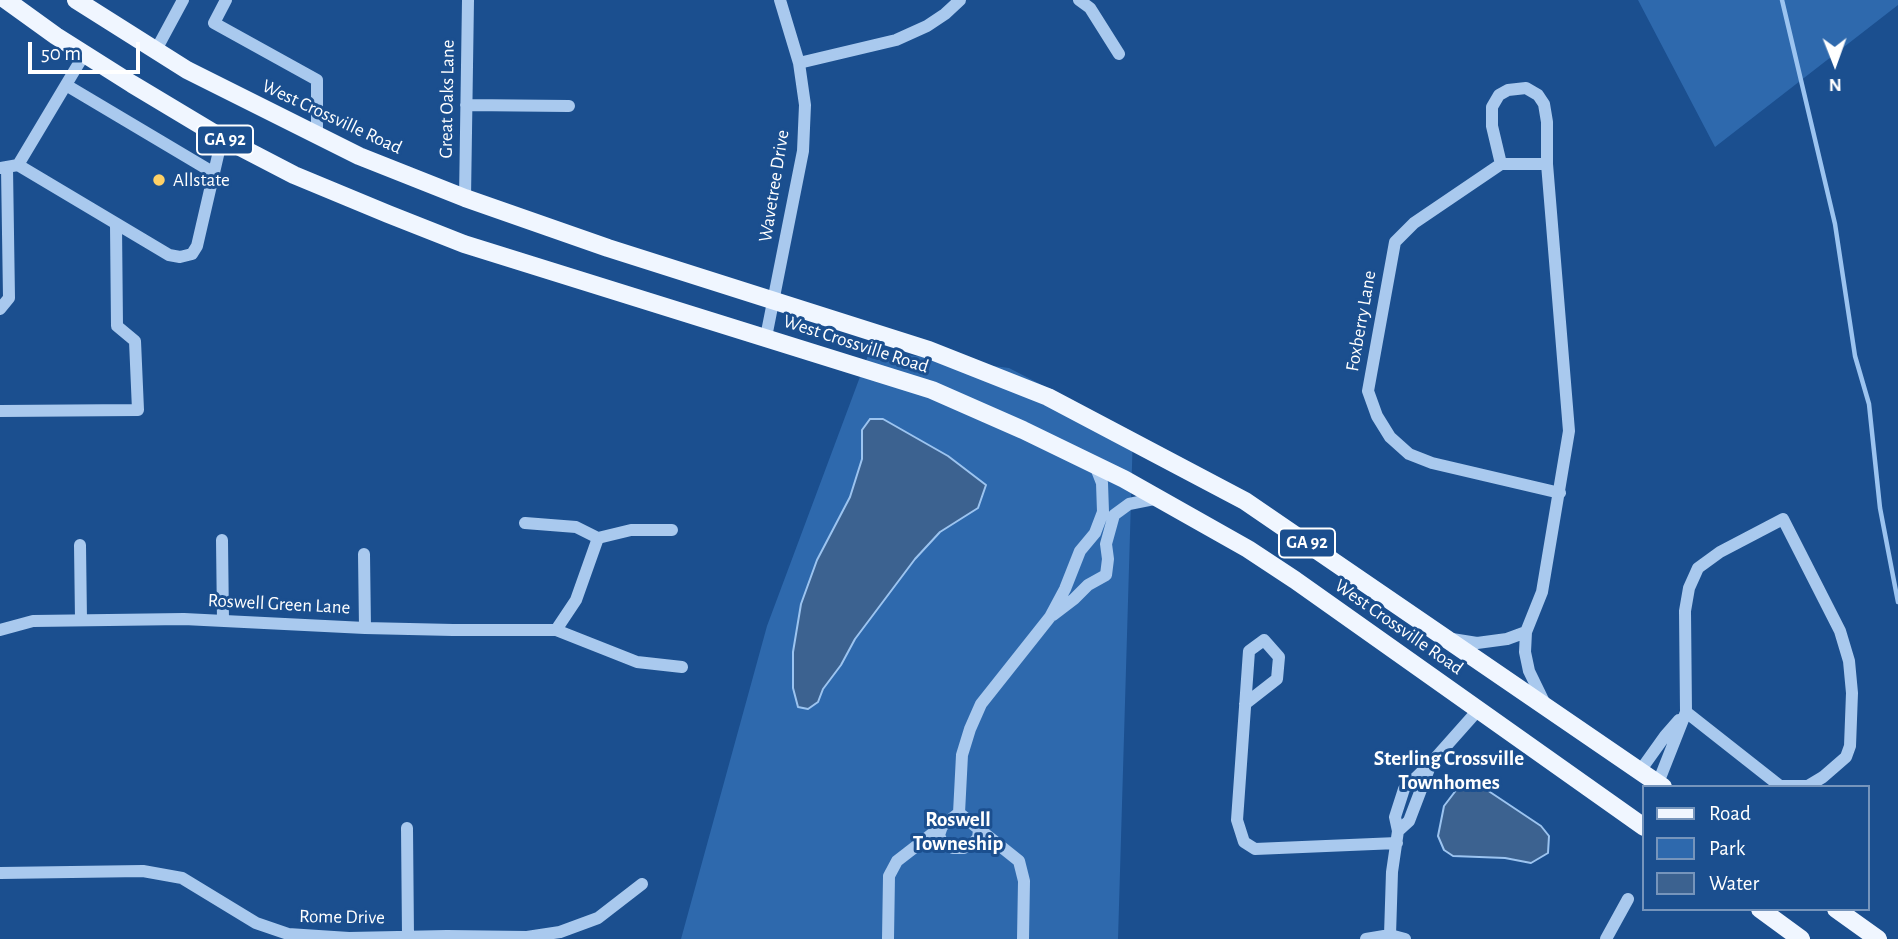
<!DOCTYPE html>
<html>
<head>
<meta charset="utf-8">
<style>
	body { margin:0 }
	#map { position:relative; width:1898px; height:939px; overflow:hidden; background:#1b4f8f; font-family:"Alegreya Sans",sans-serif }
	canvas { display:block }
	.legend { position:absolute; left:1642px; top:785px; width:228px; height:126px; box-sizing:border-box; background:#1b4f8f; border:2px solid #7695bc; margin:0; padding:9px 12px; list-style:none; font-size:21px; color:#fff }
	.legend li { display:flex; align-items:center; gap:14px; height:35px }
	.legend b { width:35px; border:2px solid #7695bc }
	.north { position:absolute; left:1800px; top:28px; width:70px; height:70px; -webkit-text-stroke:5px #1b4f8f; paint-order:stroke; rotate:179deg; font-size:19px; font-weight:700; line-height:28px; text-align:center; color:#fff }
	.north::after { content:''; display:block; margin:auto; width:24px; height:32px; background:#fff; clip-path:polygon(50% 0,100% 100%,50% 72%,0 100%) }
	.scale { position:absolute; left:28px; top:42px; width:112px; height:32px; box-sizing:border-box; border:4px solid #fff; border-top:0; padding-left:9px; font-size:21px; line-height:24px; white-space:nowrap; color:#fff; -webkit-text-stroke:5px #1b4f8f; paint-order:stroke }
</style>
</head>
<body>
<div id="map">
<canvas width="1898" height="939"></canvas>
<ul class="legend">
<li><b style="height:9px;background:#f0f6ff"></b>Road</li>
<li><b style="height:19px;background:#2e69ad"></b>Park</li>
<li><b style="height:19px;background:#3c6290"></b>Water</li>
</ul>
<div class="north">N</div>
<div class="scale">50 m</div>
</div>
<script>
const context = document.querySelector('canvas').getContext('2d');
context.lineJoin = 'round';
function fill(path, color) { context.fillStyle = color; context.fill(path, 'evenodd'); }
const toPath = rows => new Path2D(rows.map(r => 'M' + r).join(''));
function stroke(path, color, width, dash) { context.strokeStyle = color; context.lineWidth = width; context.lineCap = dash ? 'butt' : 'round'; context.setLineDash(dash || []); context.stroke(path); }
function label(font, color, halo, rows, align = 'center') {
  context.font = font + ' "Alegreya Sans",sans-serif'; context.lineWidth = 6; context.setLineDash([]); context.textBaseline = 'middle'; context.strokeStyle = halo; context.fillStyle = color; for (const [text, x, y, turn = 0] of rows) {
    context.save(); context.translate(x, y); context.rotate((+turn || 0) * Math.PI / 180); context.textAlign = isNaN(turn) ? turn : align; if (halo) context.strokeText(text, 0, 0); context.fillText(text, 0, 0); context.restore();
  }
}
fill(toPath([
	[1638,0,1898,0,1898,5,1715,147],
	[870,350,1009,368,1133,432,1118,939,681,939,767,626]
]), '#2e69ad');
const water = toPath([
	[870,419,883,419,948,456,986,485,978,508,940,532,915,559,855,639,841,665,823,689,818,702,808,709,798,707,793,688,793,652,801,604,817,560,850,497,862,459,862,430,870,419],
	[1484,788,1541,826,1549,836,1548,853,1531,863,1505,858,1453,856,1444,850,1438,836,1444,806,1457,789,1484,788]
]);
fill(water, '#3c6290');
stroke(water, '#9cc4f0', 2);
stroke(toPath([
	[1782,0,1835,224,1855,356,1869,404,1880,508,1898,602]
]), '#9cc4f0', 4.5);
stroke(toPath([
	[226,0,214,23,317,80,317,136],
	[1079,0,1090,8,1119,54],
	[156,50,183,0],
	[799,63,896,40,927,26,945,14,960,0],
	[66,85,214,173],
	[466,105,569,106],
	[1501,164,1492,126,1492,107,1499,95,1508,90,1526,88,1538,95,1544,104,1547,122,1547,164,1569,431,1542,592,1526,632,1525,652,1529,671,1546,706],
	[1547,164,1501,164,1414,223,1395,242,1368,391,1377,416,1390,437,1409,454,1432,463,1560,493],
	[18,165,85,53],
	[0,168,18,165,169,255,180,257,192,254,197,246,222,138],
	[465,198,468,0],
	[0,309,9,298,7,168],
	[766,337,803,151,805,105,799,63,780,0],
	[0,411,138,410,135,341,117,326,116,225],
	[525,523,576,527,598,538],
	[222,540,223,621],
	[80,545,81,620],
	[364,554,365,628],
	[1053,615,1074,599,1088,585,1106,575,1108,559,1106,544,1114,515,1129,504,1159,498],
	[0,630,33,621,184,619,365,628,453,630,556,630,637,662,682,667],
	[556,630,576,600,598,538,631,530,672,530],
	[1452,639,1477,643,1507,639,1526,632],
	[1245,704,1277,679,1279,657,1264,640,1249,651,1237,820,1244,842,1255,849,1397,843],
	[1640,771,1665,736,1679,720],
	[1658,783,1686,712,1685,611,1689,588,1698,568,1720,552,1783,519,1840,631,1849,661,1852,693,1850,746,1846,757,1823,777,1808,786,1780,786,1686,712],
	[959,813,962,755,970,729,981,704,1050,617,1065,589,1080,551,1095,533,1103,512,1102,483,1095,465],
	[959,813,1019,861,1024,881,1023,939],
	[942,826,939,835,942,842,953,848,964,848,972,844,978,838,979,830,975,825],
	[407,828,408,937],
	[1398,831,1409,821,1430,766],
	[0,873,143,871,182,878,256,923,288,934,349,938,447,936,527,937,560,932,598,918,642,884],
	[1390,935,1392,872,1398,831,1395,817,1404,789,1431,763,1479,709],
	[888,939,889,876,897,861,959,813],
	[1366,939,1390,935,1405,939],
	[1606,939,1628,899]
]), '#a9c9ee', 12);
stroke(toPath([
	[6,0,56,36,132,84,217,135,294,175,388,214,464,244,932,390,1023,430,1124,479,1248,549,1295,580,1644,827],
	[76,0,187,70,359,156,465,198,608,248,929,350,1048,397,1245,501,1663,787],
	[1760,909,1801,939],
	[1836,909,1878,939]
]), '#f0f6ff', 18);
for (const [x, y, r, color] of [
	[159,180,7,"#ffd166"]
]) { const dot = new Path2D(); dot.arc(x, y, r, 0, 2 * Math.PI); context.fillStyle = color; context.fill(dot); stroke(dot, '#1b4f8f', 2.5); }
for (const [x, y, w] of [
	[225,140,56],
	[1307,543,56]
]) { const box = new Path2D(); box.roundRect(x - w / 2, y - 14.5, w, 29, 5); context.fillStyle = '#1b4f8f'; context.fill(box); stroke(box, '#fff', 2); }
label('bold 18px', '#fff', null, [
	["GA 92",225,140],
	["GA 92",1307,543]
]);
label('19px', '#fff', '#1b4f8f', [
	["Great Oaks Lane",447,99,-89],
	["West Crossville Road",332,117,25],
	["Wavetree Drive",774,186,-81],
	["Foxberry Lane",1361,321,-80],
	["West Crossville Road",856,344,18],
	["Roswell Green Lane",279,604,3],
	["West Crossville Road",1399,627,35],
	["Rome Drive",342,917,1]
]);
label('19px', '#fff', '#1b4f8f', [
	["Allstate",173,180]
], 'left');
label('bold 21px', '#fff', '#1b4f8f', [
	["Sterling Crossville",1449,759],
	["Townhomes",1449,783],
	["Roswell",958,820],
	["Towneship",958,844]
]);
</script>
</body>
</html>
